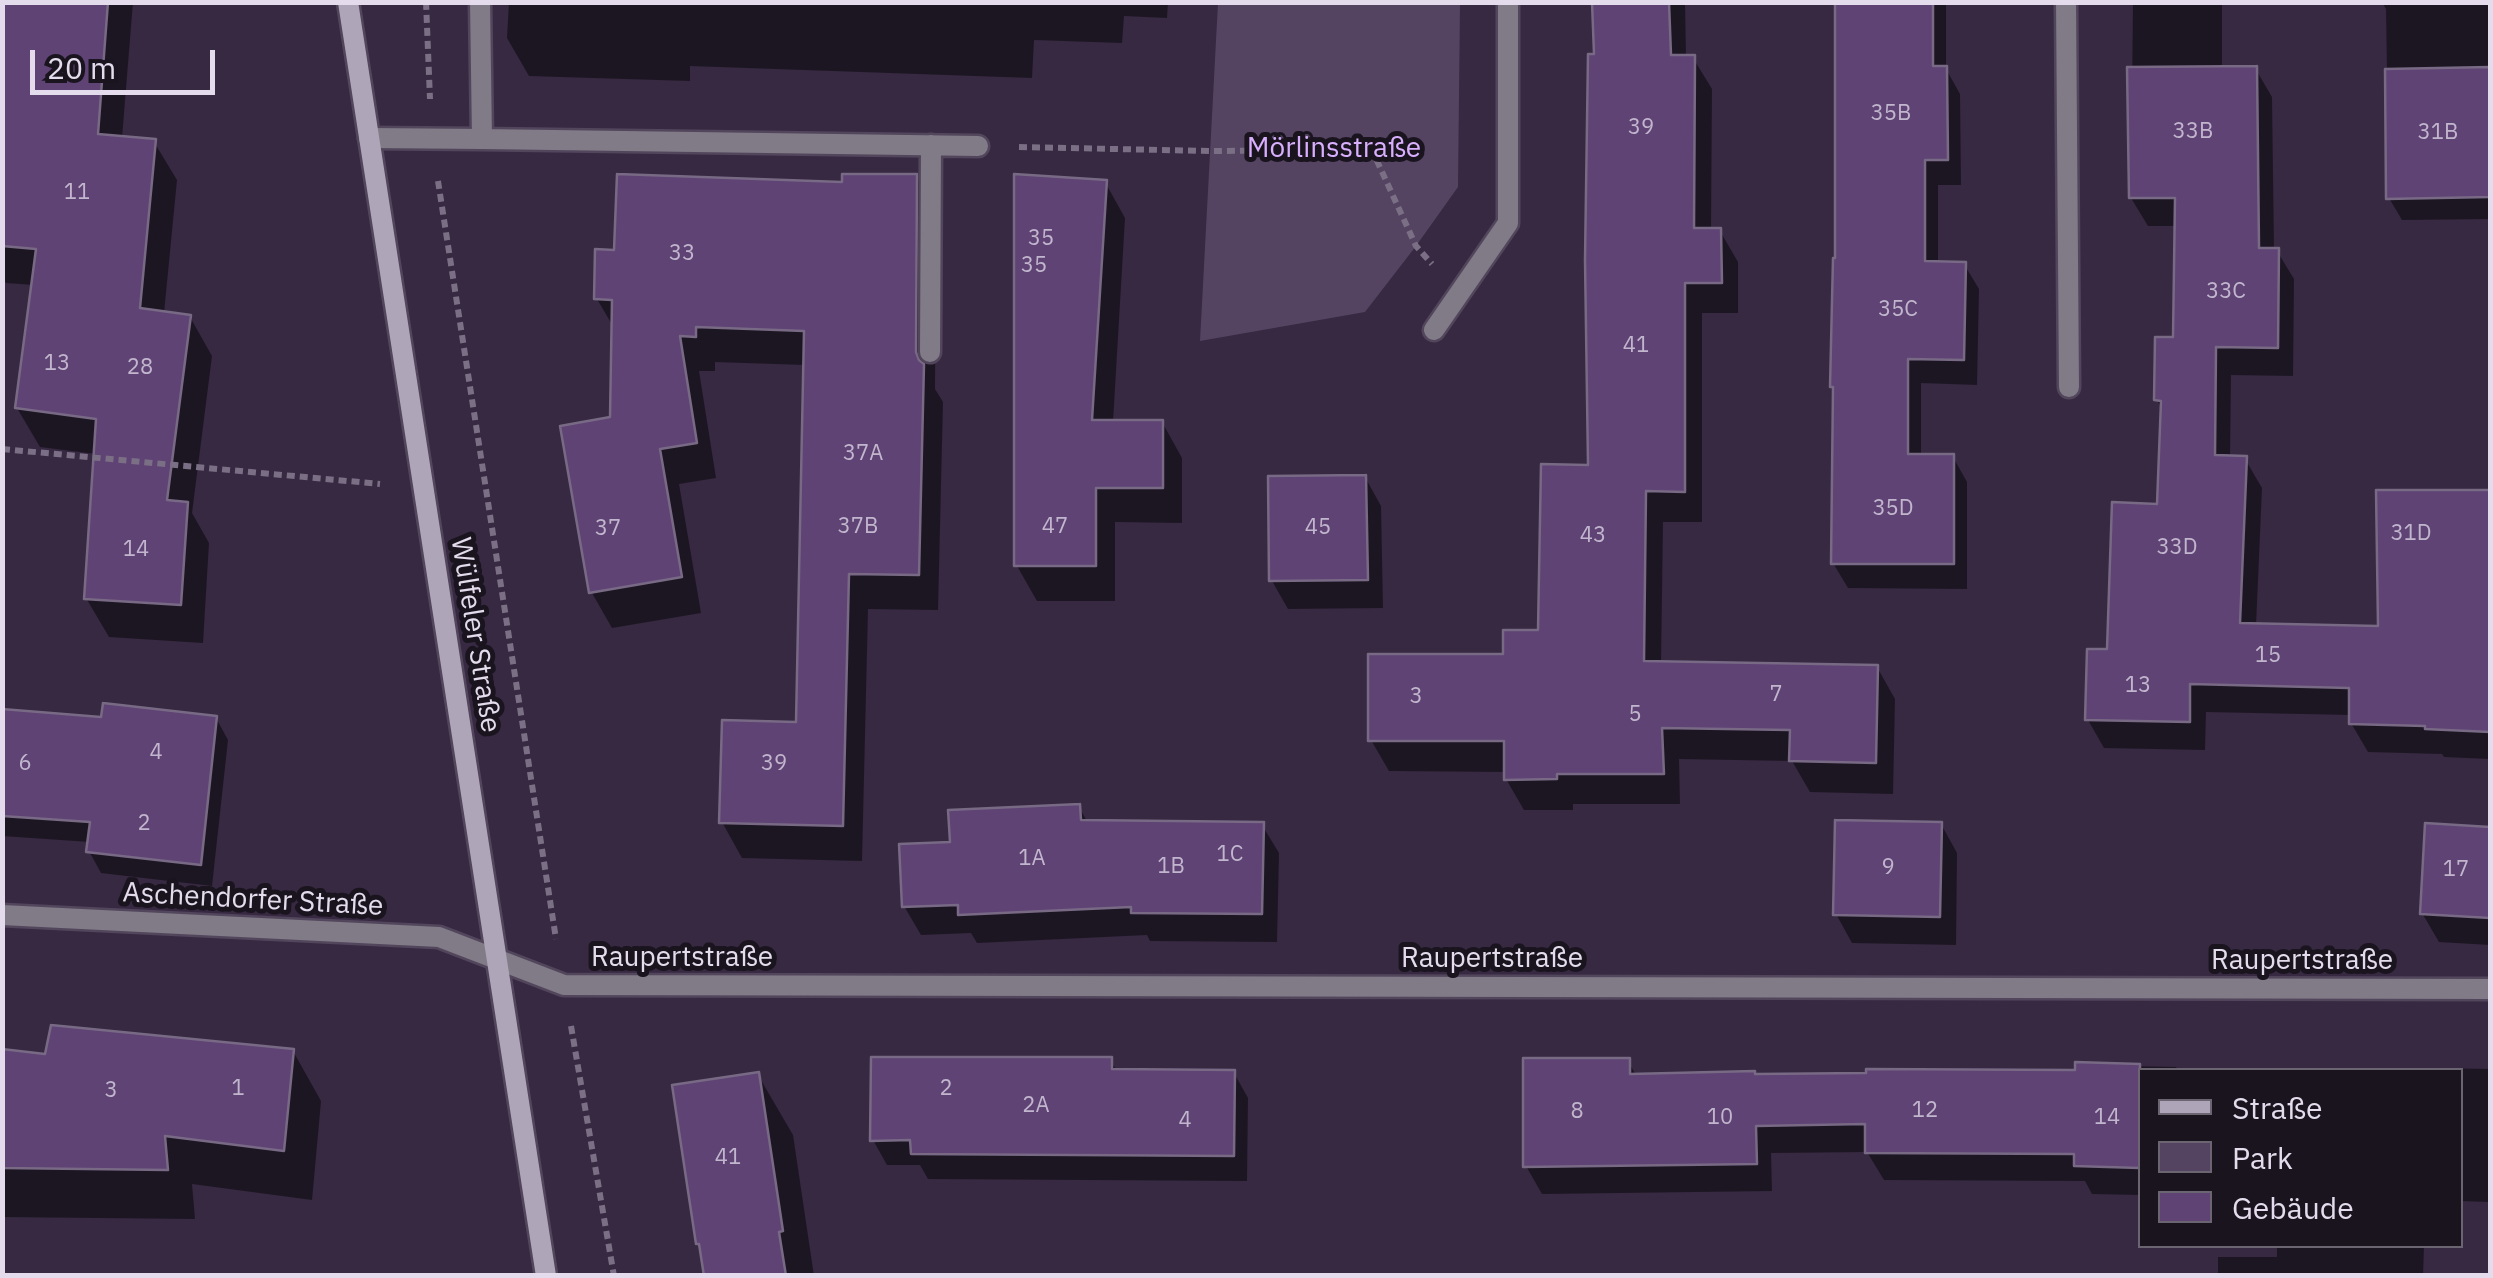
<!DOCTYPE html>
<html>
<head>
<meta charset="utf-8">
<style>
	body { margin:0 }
	#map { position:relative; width:2493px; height:1278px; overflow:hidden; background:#362941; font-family:"IBM Plex Sans",sans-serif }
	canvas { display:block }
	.frame { position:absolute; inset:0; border:5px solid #e4dcec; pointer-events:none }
	.legend { position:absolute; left:2138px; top:1068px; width:325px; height:180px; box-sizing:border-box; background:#1a141f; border:2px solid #6b6471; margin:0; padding:12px 18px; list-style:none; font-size:30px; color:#e4dcec }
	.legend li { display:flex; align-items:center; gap:20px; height:50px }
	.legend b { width:50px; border:2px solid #6b6471 }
	.scale { position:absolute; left:30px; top:50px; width:185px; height:45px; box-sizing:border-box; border:5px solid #e4dcec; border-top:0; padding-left:12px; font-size:30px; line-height:35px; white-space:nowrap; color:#e4dcec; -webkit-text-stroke:8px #1a141f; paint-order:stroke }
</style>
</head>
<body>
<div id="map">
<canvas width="2493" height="1278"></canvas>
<div class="frame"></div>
<ul class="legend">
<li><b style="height:12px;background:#afa5b9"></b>Straße</li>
<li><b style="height:28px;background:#544462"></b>Park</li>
<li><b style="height:28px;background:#5e4374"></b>Gebäude</li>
</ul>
<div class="scale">20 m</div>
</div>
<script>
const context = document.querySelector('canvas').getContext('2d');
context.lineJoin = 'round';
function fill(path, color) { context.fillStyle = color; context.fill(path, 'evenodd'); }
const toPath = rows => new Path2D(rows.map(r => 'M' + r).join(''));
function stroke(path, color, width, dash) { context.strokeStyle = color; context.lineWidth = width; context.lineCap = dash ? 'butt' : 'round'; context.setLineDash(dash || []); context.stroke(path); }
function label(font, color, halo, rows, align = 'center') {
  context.font = font + ' "IBM Plex Sans",sans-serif'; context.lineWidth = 10; context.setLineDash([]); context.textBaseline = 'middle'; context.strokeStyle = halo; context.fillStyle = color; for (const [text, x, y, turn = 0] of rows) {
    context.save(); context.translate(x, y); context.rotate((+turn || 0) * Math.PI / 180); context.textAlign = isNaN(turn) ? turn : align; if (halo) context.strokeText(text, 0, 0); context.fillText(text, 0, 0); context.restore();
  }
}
fill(toPath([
	[1218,3,1460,3,1458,187,1416,246,1365,312,1200,341]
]), '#544462');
fill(toPath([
	[2,2,133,2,122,138,154,142,177,180,164,313,190,317,212,356,192,513,209,543,203,643,109,637,86,598,96,454,40,447,17,408,34,285,6,283,2,276],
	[509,2,1168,2,1167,18,1124,16,1122,43,1034,40,1032,78,690,66,690,81,529,76,507,38],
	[1595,2,1685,2,1686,57,1693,58,1712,89,1711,231,1720,231,1738,262,1738,313,1702,313,1702,522,1663,522,1661,664,1877,667,1895,699,1893,794,1810,792,1792,761,1679,759,1680,804,1573,804,1573,810,1524,810,1506,779,1506,772,1389,771,1371,740,1506,657,1541,632,1590,467,1596,57],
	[1838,2,1946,2,1946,69,1960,94,1961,185,1938,185,1938,263,1964,264,1979,289,1977,385,1921,383,1921,456,1953,457,1967,482,1967,589,1848,588,1833,563,1835,392,1832,387],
	[2133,2,2222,2,2222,69,2255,68,2272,97,2274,251,2277,251,2294,279,2293,376,2231,375,2230,458,2245,459,2262,488,2256,626,2380,628,2379,492,2490,493,2490,759,2444,757,2442,754,2368,752,2351,723,2351,715,2206,712,2205,750,2104,748,2088,720,2159,507,2163,411,2157,400,2176,339,2177,226,2148,226,2131,198],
	[2382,2,2490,2,2490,219,2402,220,2389,198,2386,9],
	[916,176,936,212,935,389,943,402,938,610,868,609,862,861,742,858,722,822,799,724,805,365,715,362,715,371,699,371,716,478,679,484,701,613,612,628,592,593,613,420,614,328,597,299,617,253,845,185],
	[1105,182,1125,218,1113,422,1162,422,1182,458,1182,523,1115,522,1115,601,1037,601,1017,566],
	[1365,477,1381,506,1383,608,1288,609,1272,581],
	[2,712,104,720,216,718,228,740,212,886,101,873,89,851,90,842,2,836],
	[1079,807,1088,823,1262,825,1279,853,1277,942,1150,941,1147,935,977,943,971,933,921,935,904,906,953,844],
	[1941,824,1957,853,1956,945,1852,943,1836,914],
	[2428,826,2490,829,2490,945,2439,942,2422,913],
	[293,1051,321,1101,312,1200,192,1184,195,1219,2,1217,2,1052,47,1057],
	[1110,1060,1117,1071,1234,1073,1248,1098,1247,1181,928,1179,920,1165,887,1165,873,1140],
	[1628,1061,1637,1077,2078,1072,2078,1065,2176,1067,2178,1070,2140,1070,2140,1195,2092,1194,2085,1181,1884,1180,1867,1152,1771,1153,1772,1191,1542,1194,1526,1166],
	[2431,1068,2490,1069,2490,1202,2460,1201,2460,1070,2431,1070],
	[758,1075,793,1135,814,1276,706,1276,703,1251,698,1243],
	[2277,1246,2424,1246,2423,1276,2218,1276,2218,1257,2277,1257]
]), '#0007');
const building = toPath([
	[2,2,108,2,98,134,156,139,140,308,191,315,167,500,188,502,181,605,84,599,96,419,15,408,36,249,2,246,2,2],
	[1592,2,1669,2,1671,55,1695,55,1694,228,1721,228,1722,283,1685,283,1685,492,1646,491,1644,661,1878,665,1876,763,1789,761,1790,730,1662,728,1664,774,1557,774,1557,779,1504,780,1504,741,1368,741,1368,654,1503,654,1503,630,1538,630,1541,464,1588,465,1585,260,1588,54,1594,54,1592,2],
	[1835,2,1933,2,1933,66,1947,66,1948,160,1925,160,1925,261,1966,262,1964,360,1908,359,1908,454,1954,454,1954,564,1831,564,1833,387,1830,387,1833,258,1835,258,1835,2],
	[2257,66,2259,248,2279,248,2278,348,2216,347,2215,455,2247,456,2240,623,2378,626,2376,490,2490,490,2490,732,2425,729,2425,726,2349,724,2349,688,2190,684,2190,722,2085,720,2087,649,2107,649,2112,502,2157,504,2161,401,2154,400,2155,337,2173,337,2175,198,2129,198,2127,67,2257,66],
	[2490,67,2490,197,2386,199,2385,69,2490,67],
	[617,174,842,182,842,174,917,174,916,352,919,360,924,364,919,575,849,574,843,826,719,823,722,720,796,722,804,331,696,327,696,337,680,336,697,443,660,449,682,577,589,593,560,426,610,417,612,300,594,299,595,249,614,250,617,174],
	[1014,174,1107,180,1092,420,1163,420,1163,488,1096,488,1096,566,1014,566,1014,174],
	[1366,475,1368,580,1269,581,1268,476,1366,475],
	[103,703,217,716,201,865,86,852,90,822,2,816,2,709,101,717,103,703],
	[1080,804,1081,820,1264,822,1262,914,1131,913,1131,907,958,915,958,905,902,907,899,844,950,842,948,810,1080,804],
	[1835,820,1942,822,1940,917,1833,915,1835,820],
	[2425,823,2490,827,2490,918,2420,914,2425,823],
	[51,1025,294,1049,284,1151,165,1136,168,1170,2,1168,2,1049,45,1054,51,1025],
	[871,1057,1112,1057,1112,1069,1235,1070,1234,1156,911,1154,910,1140,870,1141,871,1057],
	[1523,1058,1630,1058,1630,1074,1755,1071,1755,1074,1866,1073,1866,1069,2075,1070,2075,1062,2140,1064,2140,1168,2074,1166,2074,1154,1865,1153,1865,1124,1756,1126,1757,1164,1523,1167,1523,1058],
	[759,1072,783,1231,779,1232,786,1276,704,1276,699,1244,696,1244,672,1085,759,1072]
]);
fill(building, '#5e4374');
stroke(building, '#786985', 2.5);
const lane = toPath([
	[369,138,482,139,480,2],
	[482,139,978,146],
	[930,352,931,145]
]);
const street = toPath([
	[2066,2,2069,387],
	[1434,330,1508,223,1508,2],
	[2,915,439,937,564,985,2490,989]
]);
const secondary = toPath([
	[348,2,546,1276]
]);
stroke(lane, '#52465c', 25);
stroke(street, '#52465c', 25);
stroke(secondary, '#52465c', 25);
stroke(toPath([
	[426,2,430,99],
	[1019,147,1211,151,1372,150,1416,246,1432,264],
	[438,181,556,939],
	[2,449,380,484],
	[571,1026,614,1276]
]), '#7a6f84', 6, [8, 5]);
stroke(lane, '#817a87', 20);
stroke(street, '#817a87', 20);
stroke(secondary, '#afa5b9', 20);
label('22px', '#c2b6ce', null, [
	["35B",1891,114],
	["39",1641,128],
	["33B",2193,132],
	["31B",2438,133],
	["11",77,193],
	["35",1041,239],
	["33",682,254],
	["35",1034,266],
	["33C",2226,292],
	["35C",1898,310],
	["41",1636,346],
	["13",57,364],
	["28",140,368],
	["37A",863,454],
	["35D",1893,509],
	["37B",858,527],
	["47",1055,527],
	["45",1318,528],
	["37",608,529],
	["31D",2411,534],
	["43",1593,536],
	["33D",2177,548],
	["14",136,550],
	["15",2268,656],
	["13",2138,686],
	["7",1776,695],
	["3",1416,697],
	["5",1635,715],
	["4",156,753],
	["6",25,764],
	["39",774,764],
	["2",144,824],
	["1C",1230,855],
	["1A",1032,859],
	["1B",1171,867],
	["9",1888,868],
	["17",2456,870],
	["1",238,1089],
	["2",946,1089],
	["3",111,1091],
	["2A",1036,1106],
	["12",1925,1111],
	["8",1577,1112],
	["10",1720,1118],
	["14",2107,1118],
	["4",1185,1121],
	["41",728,1158]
]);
label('28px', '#d8affc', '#1a141f', [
	["Mörlinsstraße",1334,149]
]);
label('28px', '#e4dcec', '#1a141f', [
	["Wülfeler Straße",475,635,81],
	["Aschendorfer Straße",253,900,3],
	["Raupertstraße",682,958],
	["Raupertstraße",1492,959],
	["Raupertstraße",2302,961]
]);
</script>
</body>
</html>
